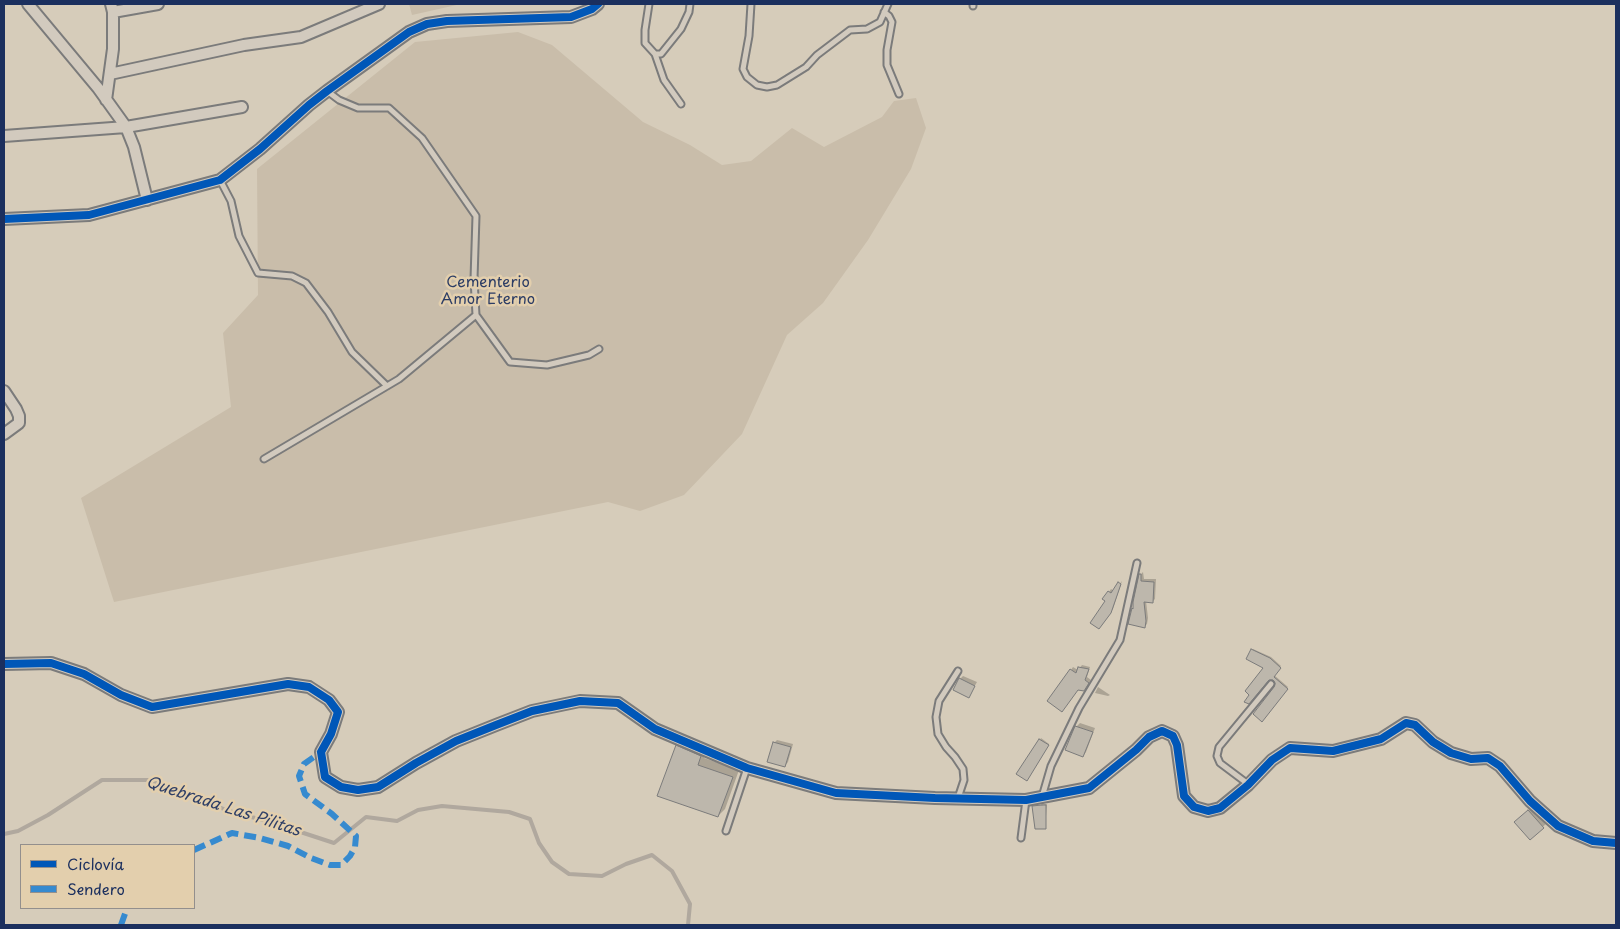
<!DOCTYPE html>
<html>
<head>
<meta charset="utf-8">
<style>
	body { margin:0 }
	#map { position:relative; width:1620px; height:929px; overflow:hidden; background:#d6ccba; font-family:"Playpen Sans",sans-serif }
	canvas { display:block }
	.frame { position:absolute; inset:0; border:5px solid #1b2f5e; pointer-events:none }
	.legend { position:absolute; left:20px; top:844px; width:175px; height:65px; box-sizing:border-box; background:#e3cfad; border:1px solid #938f8d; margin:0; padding:6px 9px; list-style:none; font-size:15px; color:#1b2f5e }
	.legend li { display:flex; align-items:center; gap:10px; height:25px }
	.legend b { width:25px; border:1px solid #938f8d }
</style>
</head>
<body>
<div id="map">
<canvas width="1620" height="929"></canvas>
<div class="frame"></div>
<ul class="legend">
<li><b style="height:6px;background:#0057b8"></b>Ciclovía</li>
<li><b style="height:6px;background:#368acf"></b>Sendero</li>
</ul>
</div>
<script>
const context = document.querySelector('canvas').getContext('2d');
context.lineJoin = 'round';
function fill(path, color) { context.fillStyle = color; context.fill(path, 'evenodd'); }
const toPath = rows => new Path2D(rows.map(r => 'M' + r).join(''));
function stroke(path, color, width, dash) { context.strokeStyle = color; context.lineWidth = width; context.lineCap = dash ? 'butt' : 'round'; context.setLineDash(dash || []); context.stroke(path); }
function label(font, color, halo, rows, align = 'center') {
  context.font = font + ' "Playpen Sans",sans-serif'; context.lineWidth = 5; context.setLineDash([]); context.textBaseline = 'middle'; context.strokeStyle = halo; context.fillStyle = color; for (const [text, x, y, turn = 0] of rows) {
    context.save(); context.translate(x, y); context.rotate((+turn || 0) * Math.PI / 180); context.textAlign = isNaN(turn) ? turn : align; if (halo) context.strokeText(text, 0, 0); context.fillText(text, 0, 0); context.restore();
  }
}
fill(toPath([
	[409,4,461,4,412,15],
	[518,32,552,45,643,122,690,145,722,165,751,161,792,128,824,147,882,117,894,101,916,98,926,128,911,169,868,240,823,303,787,335,742,434,684,495,640,511,608,502,114,602,81,498,231,407,223,333,258,295,257,169,415,42]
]), '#c9bdaa');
fill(toPath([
	[1143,572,1144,579,1156,579,1155,599,1153,601,1146,601,1148,618,1147,624,1144,627,1129,623,1134,607,1140,575],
	[1122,581,1113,609,1101,626,1109,592,1111,589,1114,591],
	[1253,649,1271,657,1281,666,1274,675,1288,687,1262,720,1277,683,1252,650],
	[1082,665,1090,667,1087,677,1091,680,1086,687,1071,670,1073,667,1078,670],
	[963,676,977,682,969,696,960,679],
	[1098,687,1110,695,1108,696,1095,693],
	[1080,723,1095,728,1086,752,1083,756,1076,727],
	[1041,738,1049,744,1028,778,1040,740],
	[684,739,707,749,704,758,739,770,725,809,718,816,677,746],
	[777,740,793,744,788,762,785,766,774,743],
	[1044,804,1047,804,1045,828,1033,807],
	[1531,808,1546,824,1530,838,1516,822]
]), '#0003');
stroke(toPath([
	[4,834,18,831,48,815,102,780,149,780,229,811,270,822,334,843,366,817,397,821,418,810,442,806,509,812,530,819,539,843,552,862,569,874,602,876,626,864,652,855,672,871,690,904,688,925]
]), '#b0a89e', 4);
const building = toPath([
	[1139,574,1141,574,1141,581,1154,582,1153,603,1144,602,1146,621,1145,628,1128,624,1132,608,1133,609,1133,602,1139,574],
	[1118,582,1121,584,1111,613,1099,629,1090,623,1105,601,1102,599,1108,591,1111,593,1118,582],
	[1251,649,1270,658,1281,668,1274,677,1288,689,1262,722,1253,714,1274,687,1275,683,1273,680,1269,680,1249,704,1244,702,1249,695,1245,691,1263,668,1246,659,1251,649],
	[1078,667,1089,669,1085,680,1089,683,1084,691,1078,690,1062,712,1047,701,1070,669,1076,673,1078,667],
	[959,678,975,686,969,698,953,690,959,678],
	[1075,726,1093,732,1083,757,1065,750,1075,726],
	[1039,739,1049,745,1027,781,1016,774,1039,739],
	[773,742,791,747,785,767,767,762,773,742],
	[676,745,701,756,698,765,733,777,718,817,657,796,676,745],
	[1042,805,1046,805,1046,829,1035,829,1032,806,1042,805],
	[1528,810,1544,828,1530,840,1514,822,1528,810]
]);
fill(building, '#bdb7ac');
stroke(building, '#7b7b7b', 1);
const lane = toPath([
	[649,4,645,30,645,43,655,54,661,54,681,29,689,12,690,4],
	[751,4,749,36,743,69,747,77,757,85,767,87,777,85,806,67,817,55,850,30,867,29,880,22,888,4],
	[973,6,973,4],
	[884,12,889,16,892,22,887,50,887,65,899,94],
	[655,54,664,80,681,104],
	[327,91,339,100,358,108,389,108,422,138,476,216,474,279,476,315,510,362,547,365,589,355,599,349],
	[220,180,231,201,239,236,258,273,292,276,306,283,328,312,352,352,387,386],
	[264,459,399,379,476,315],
	[958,671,939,701,936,717,938,734,946,747,955,757,963,769,964,780,958,798],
	[1248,784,1220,763,1217,756,1219,747,1271,684],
	[1042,797,1051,766,1079,708,1120,640,1137,563],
	[726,831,747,768],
	[1021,838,1026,800]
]);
const street = toPath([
	[28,4,98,88,126,127,134,147,147,200],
	[113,12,158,4],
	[110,74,244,45,301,37,379,4],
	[106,100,113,49,113,12,111,4],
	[4,136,126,127,242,107],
	[4,219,89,215,220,180,260,149,309,105,327,91,409,32,427,24,447,21,571,17,592,9,598,4],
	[4,391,16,409,19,416,19,423,4,434],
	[4,664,51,663,84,674,121,695,152,707,288,684,309,687,329,700,338,712,331,734,321,752,325,777,341,787,358,790,378,787,416,763,456,741,496,725,532,711,580,701,618,703,655,729,747,768,836,793,935,798,1026,800,1089,788,1136,750,1149,737,1162,731,1173,736,1177,745,1184,796,1194,807,1208,811,1220,808,1248,785,1272,760,1290,748,1333,751,1381,739,1406,723,1415,725,1433,742,1451,753,1471,759,1488,758,1500,766,1530,801,1558,826,1593,841,1616,843]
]);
stroke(lane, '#7b7b7b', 9);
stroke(street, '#7b7b7b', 14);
stroke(lane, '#d2cabe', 5);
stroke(street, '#d2cabe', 10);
stroke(toPath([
	[194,850,232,833,260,838,288,846,311,858,330,865,341,865,350,856,355,847,356,836,332,814,305,794,299,776,304,764,321,752],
	[121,925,127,908]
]), '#368acf', 6, [12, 6]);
stroke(toPath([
	[4,219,89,215,220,180,260,149,309,105,327,91,409,32,427,24,447,21,571,17,592,9,598,4],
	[4,664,51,663,84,674,121,695,152,707,288,684,309,687,329,700,338,712,331,734,321,752,325,777,341,787,358,790,378,787,416,763,456,741,496,725,532,711,580,701,618,703,655,729,747,768,836,793,935,798,1026,800,1089,788,1136,750,1149,737,1162,731,1173,736,1177,745,1184,796,1194,807,1208,811,1220,808,1248,785,1272,760,1290,748,1333,751,1381,739,1406,723,1415,725,1433,742,1451,753,1471,759,1488,758,1500,766,1530,801,1558,826,1593,841,1616,843]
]), '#0057b8', 8);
label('15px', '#2c3d65', '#e3cfad', [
	["Cementerio",488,283],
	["Amor Eterno",488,300]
]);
label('italic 16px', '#2f3f66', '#e3cfad', [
	["Quebrada Las Pilitas",223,807,18]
]);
</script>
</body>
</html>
